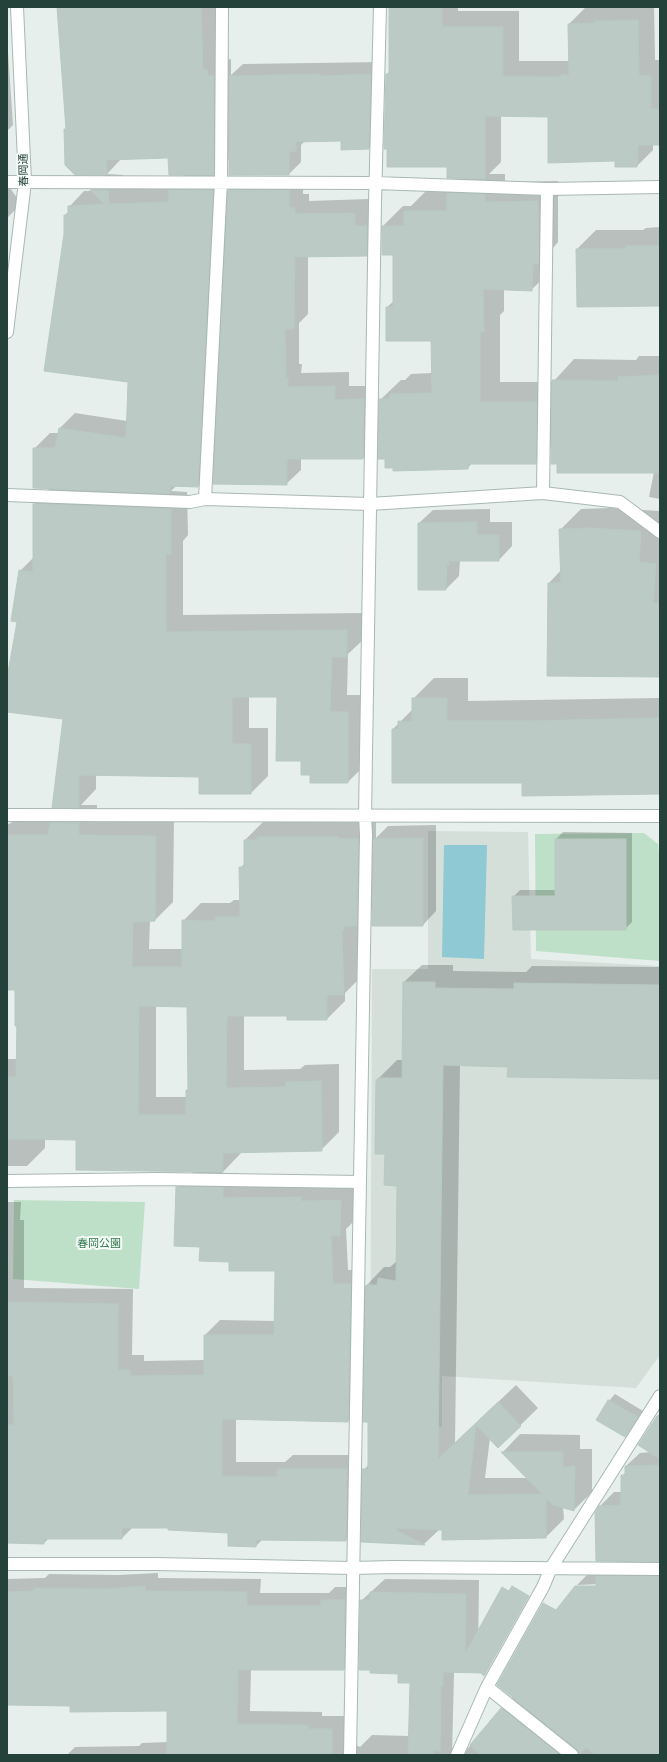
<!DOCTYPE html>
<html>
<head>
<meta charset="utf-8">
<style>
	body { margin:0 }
	#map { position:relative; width:667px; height:1762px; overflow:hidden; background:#e6efeb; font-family:Figtree,sans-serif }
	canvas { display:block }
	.frame { position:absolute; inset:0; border:8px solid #24423a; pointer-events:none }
</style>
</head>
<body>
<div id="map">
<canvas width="667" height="1762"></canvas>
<div class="frame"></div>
</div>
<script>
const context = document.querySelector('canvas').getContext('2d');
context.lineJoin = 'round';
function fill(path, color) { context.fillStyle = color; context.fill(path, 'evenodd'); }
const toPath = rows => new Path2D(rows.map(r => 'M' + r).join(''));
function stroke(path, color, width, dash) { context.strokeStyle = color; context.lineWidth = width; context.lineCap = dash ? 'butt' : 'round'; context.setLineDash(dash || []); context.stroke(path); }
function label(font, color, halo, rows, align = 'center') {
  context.font = font + ' Figtree,"Noto Sans JP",sans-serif'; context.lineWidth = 4; context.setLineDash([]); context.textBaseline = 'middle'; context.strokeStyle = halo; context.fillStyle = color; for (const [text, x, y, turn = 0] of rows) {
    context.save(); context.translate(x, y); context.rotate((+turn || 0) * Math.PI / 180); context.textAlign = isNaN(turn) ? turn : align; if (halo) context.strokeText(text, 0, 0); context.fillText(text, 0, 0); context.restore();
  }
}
fill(toPath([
	[428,831,528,832,531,959,660,966,660,1355,636,1388,442,1376,442,1427,370,1423,372,969,428,969]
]), '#d4dfda');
fill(toPath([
	[644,833,658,844,660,862,660,961,536,951,535,834],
	[14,1200,145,1202,139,1289,13,1279]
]), '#bfe0c8');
fill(toPath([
	[444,845,487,845,484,959,442,957]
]), '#8ec9d4');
fill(toPath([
	[57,7,218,7,225,60,231,59,231,75,243,64,383,62,381,136,368,148,342,140,305,141,301,145,301,162,289,174,230,158,212,175,228,175,227,192,243,176,303,176,303,194,309,194,309,201,369,199,369,212,381,212,381,240,366,255,308,256,308,314,299,323,299,364,302,364,301,373,349,372,349,386,378,386,377,444,363,458,301,458,301,470,286,484,215,468,198,486,177,485,171,491,187,492,188,535,183,541,183,615,364,613,364,639,348,654,347,695,365,695,365,765,348,782,311,774,302,760,278,696,249,696,249,728,268,728,268,776,251,793,200,776,96,775,96,789,81,805,97,805,97,818,174,818,173,902,155,920,150,920,149,949,183,949,183,921,201,903,230,903,234,900,241,900,240,868,245,863,245,840,263,822,273,822,276,820,356,819,357,822,376,821,376,838,388,826,436,825,436,911,423,925,373,908,360,921,362,976,345,993,345,1001,327,1019,288,1015,244,1015,244,1070,300,1069,305,1065,339,1064,339,1132,321,1150,241,1151,241,1153,222,1173,238,1173,238,1184,355,1186,355,1220,346,1229,348,1270,365,1270,365,1287,384,1267,390,1267,397,1261,398,1185,386,1153,377,1080,397,1060,403,1060,404,982,422,965,453,965,453,971,526,972,532,966,660,967,660,1078,509,1066,460,1065,455,1443,516,1385,538,1408,498,1447,490,1438,485,1478,528,1478,503,1452,520,1434,580,1435,580,1449,592,1449,592,1492,574,1510,563,1507,564,1519,546,1537,440,1529,424,1544,362,1541,363,1523,346,1540,263,1539,256,1546,229,1532,169,1527,133,1527,122,1538,49,1538,44,1543,7,1542,7,1202,21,1202,20,1220,24,1220,24,1288,133,1289,132,1355,144,1355,144,1361,205,1360,205,1335,220,1320,275,1321,276,1270,230,1261,201,1246,177,1187,194,1171,77,1139,45,1139,45,1148,27,1166,7,1166,7,1059,17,1059,16,989,7,989,7,825,20,818,57,817,67,807,64,718,7,711,7,689,18,621,20,571,34,557,34,504,50,488,34,449,50,433,59,433,59,429,75,413,127,421,129,381,65,234,65,215,69,211,69,207,84,191,90,191,106,174,123,175,124,189,173,187,186,174,169,157,122,158,107,174,65,130,67,128],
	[156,1005,188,1006,189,1089,187,1097,156,1097],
	[365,1404,369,1421,369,1464,362,1472,362,1455,293,1455,285,1462,236,1462,236,1419,348,1421],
	[391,7,458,7,458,11,519,11,519,61,570,61,569,24,585,8,654,7,655,60,660,60,660,144,653,144,653,150,637,166,616,160,549,116,501,115,501,162,489,174,505,174,505,182,558,181,558,242,553,248,552,270,531,290,504,289,504,311,500,315,500,382,553,382,574,359,636,360,639,356,660,356,660,499,649,497,654,472,558,463,552,446,535,463,472,463,468,468,380,400,401,380,405,380,411,374,432,373,432,340,387,307,394,301,394,254,383,226,403,206,411,206,426,191,451,191,464,178,448,166,387,74,390,71],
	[7,37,13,125,7,131],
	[7,183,21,204,7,218],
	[660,227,660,305,577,249,596,230,643,230,646,228],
	[610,508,660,511,660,676,548,675,549,583,561,570,560,530,581,509],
	[490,509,490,522,512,522,512,546,499,560,460,560,459,576,446,589,419,523,433,510],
	[434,678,468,678,468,701,660,698,660,793,523,782,393,729,413,709,413,699],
	[563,832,632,833,632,922,625,929,513,897,520,890,556,890,556,839],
	[615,1394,643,1411,631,1429,625,1436,609,1401],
	[660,1417,660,1561,600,1506,614,1492,622,1492,622,1476,626,1472,626,1466,640,1453,651,1452],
	[660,1563,660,1755,462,1755,513,1697,575,1587,577,1586,577,1587,601,1586,601,1584,577,1585,589,1573],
	[158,1573,158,1578,261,1579,260,1593,329,1593,335,1587,358,1587,357,1656,344,1669,251,1669,250,1711,322,1712,322,1716,345,1716,356,1735,356,1745,360,1747,372,1735,409,1736,411,1682,399,1673,361,1601,385,1579,479,1580,478,1658,454,1673,452,1755,67,1755,75,1747,139,1746,142,1743,168,1742,168,1710,71,1705,7,1704,7,1579,45,1578,49,1574,118,1575]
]), '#0003');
const building = toPath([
	[57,7,201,7,203,70,207,69,208,76,214,76,214,175,169,175,168,158,106,160,107,175,75,175,65,165,64,129,66,129,57,7],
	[389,7,442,7,442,27,503,27,503,76,561,77,561,75,569,75,568,24,595,23,595,21,638,20,639,75,651,76,651,109,660,109,660,145,638,145,637,167,615,167,615,161,548,163,548,117,485,116,485,179,447,178,447,167,387,167,387,149,384,149,386,74,389,74,389,7],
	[320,74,320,76,371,74,369,149,341,150,341,141,296,142,296,151,289,152,289,175,229,175,229,76,320,74],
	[90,190,108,190,109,204,169,202,169,190,213,190,198,487,170,486,170,494,33,488,33,448,55,448,59,428,126,438,128,382,44,371,64,234,64,215,68,215,68,206,104,204,90,190],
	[228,190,289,190,289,208,295,208,295,214,355,213,355,226,367,226,367,256,295,257,294,329,285,329,286,378,288,378,288,387,335,386,335,400,364,399,363,459,287,459,287,485,213,484,228,190],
	[447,193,485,194,485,202,538,201,539,264,533,264,532,291,483,289,484,332,480,332,480,402,537,402,536,464,468,464,468,469,393,471,393,468,385,468,385,459,378,459,379,399,390,399,390,394,432,393,431,341,386,341,386,307,393,307,393,255,382,255,382,226,404,226,404,211,447,211,447,193],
	[625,246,660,246,660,306,577,307,576,249,626,249,625,246],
	[660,375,660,473,557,473,557,464,551,464,552,380,618,381,618,377,660,375],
	[33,504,171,509,171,554,166,554,166,632,347,630,347,657,332,657,330,712,348,712,348,783,310,783,310,775,301,775,301,761,276,761,277,697,232,697,232,744,251,744,251,794,199,794,199,777,79,775,79,808,52,808,63,719,7,712,7,678,17,622,11,621,19,570,33,572,33,504],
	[477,522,477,535,499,535,499,561,449,561,449,565,447,565,446,590,418,590,418,523,477,522],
	[589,528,641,531,639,562,656,564,653,603,658,603,660,677,547,676,548,583,561,583,559,529,589,528],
	[412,698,447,698,447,721,521,721,660,718,660,794,522,796,522,783,392,783,392,729,398,729,398,721,412,722,412,698],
	[50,823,79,823,79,835,156,836,155,921,133,922,132,967,182,967,182,920,215,921,215,917,240,917,239,867,244,867,244,840,257,840,257,837,339,837,339,839,358,839,357,926,344,926,344,930,342,930,344,995,327,995,327,1020,287,1020,287,1016,227,1016,226,1088,286,1087,286,1082,321,1081,322,1151,223,1153,223,1172,76,1170,76,1140,7,1139,7,1077,16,1077,17,1026,15,1026,15,990,7,990,7,835,48,835,50,823],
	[139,1006,187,1007,188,1090,186,1090,186,1115,138,1115,139,1006],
	[423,838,423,926,372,926,373,839,423,838],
	[555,839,626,839,626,930,513,930,512,896,555,896,555,839],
	[403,982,435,982,435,988,514,989,514,983,660,985,660,1079,507,1077,508,1067,443,1065,438,1459,498,1402,521,1426,498,1448,476,1425,468,1495,542,1494,501,1452,563,1452,563,1467,575,1466,574,1511,553,1505,546,1498,546,1538,442,1540,442,1530,396,1528,396,1530,425,1545,361,1542,362,1469,368,1469,368,1422,363,1422,366,1285,377,1285,378,1278,396,1281,397,1186,384,1185,385,1154,375,1154,376,1080,378,1080,378,1078,402,1078,403,982],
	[176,1187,223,1187,223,1198,301,1197,301,1201,341,1200,340,1236,331,1236,333,1284,351,1284,348,1422,222,1419,222,1476,277,1477,277,1469,347,1469,346,1541,256,1540,256,1547,228,1546,228,1533,168,1530,168,1528,122,1528,122,1539,44,1539,44,1544,7,1543,7,1425,14,1425,13,1376,7,1376,7,1302,118,1304,118,1370,130,1370,130,1376,204,1375,204,1335,274,1335,275,1271,229,1271,229,1262,199,1261,200,1247,174,1246,176,1187],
	[608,1400,638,1417,625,1437,596,1420,608,1400],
	[660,1415,660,1459,638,1445,657,1416,660,1415],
	[660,1465,660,1562,596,1561,595,1513,599,1506,621,1505,621,1475,625,1475,625,1466,660,1465],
	[596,1576,660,1576,660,1755,596,1755,586,1748,579,1755,577,1749,497,1685,543,1603,556,1610,575,1586,596,1586,596,1576],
	[145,1586,145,1591,247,1592,247,1606,321,1606,321,1600,345,1600,344,1670,238,1670,237,1724,308,1725,308,1729,332,1729,332,1755,167,1755,167,1711,70,1712,70,1706,7,1705,7,1592,34,1591,34,1588,104,1589,145,1586],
	[512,1586,529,1596,484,1676,481,1673,443,1672,443,1686,441,1686,440,1751,433,1750,433,1755,408,1755,410,1683,398,1683,398,1674,370,1673,370,1670,359,1670,360,1600,370,1600,370,1592,466,1594,465,1654,502,1587,509,1591,512,1586],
	[501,1708,560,1755,480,1755,470,1745,501,1708]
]);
fill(building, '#bbcac4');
stroke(building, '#b8c9c2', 1);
const minor = toPath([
	[7,182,375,183,547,189,660,187],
	[7,332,25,182,17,7],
	[543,493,547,189],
	[7,495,190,502,205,499,370,504,543,493,620,502,660,532],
	[205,499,221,181,222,7],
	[7,815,660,816],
	[7,1181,158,1179,360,1182],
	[7,1564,155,1564,353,1568,392,1567,660,1569],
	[487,1687,572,1755],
	[350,1755,366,835,365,815,375,203,380,7],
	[457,1755,487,1687,543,1587,551,1568,660,1396]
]);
stroke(minor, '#a8b8b2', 14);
stroke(minor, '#fff', 12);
label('11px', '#24423a', '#f7fbf9', [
	["春岡通",24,170,-91]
]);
label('11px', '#2d7a4b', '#f7fbf9', [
	["春岡公園",99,1244]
]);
</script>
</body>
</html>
